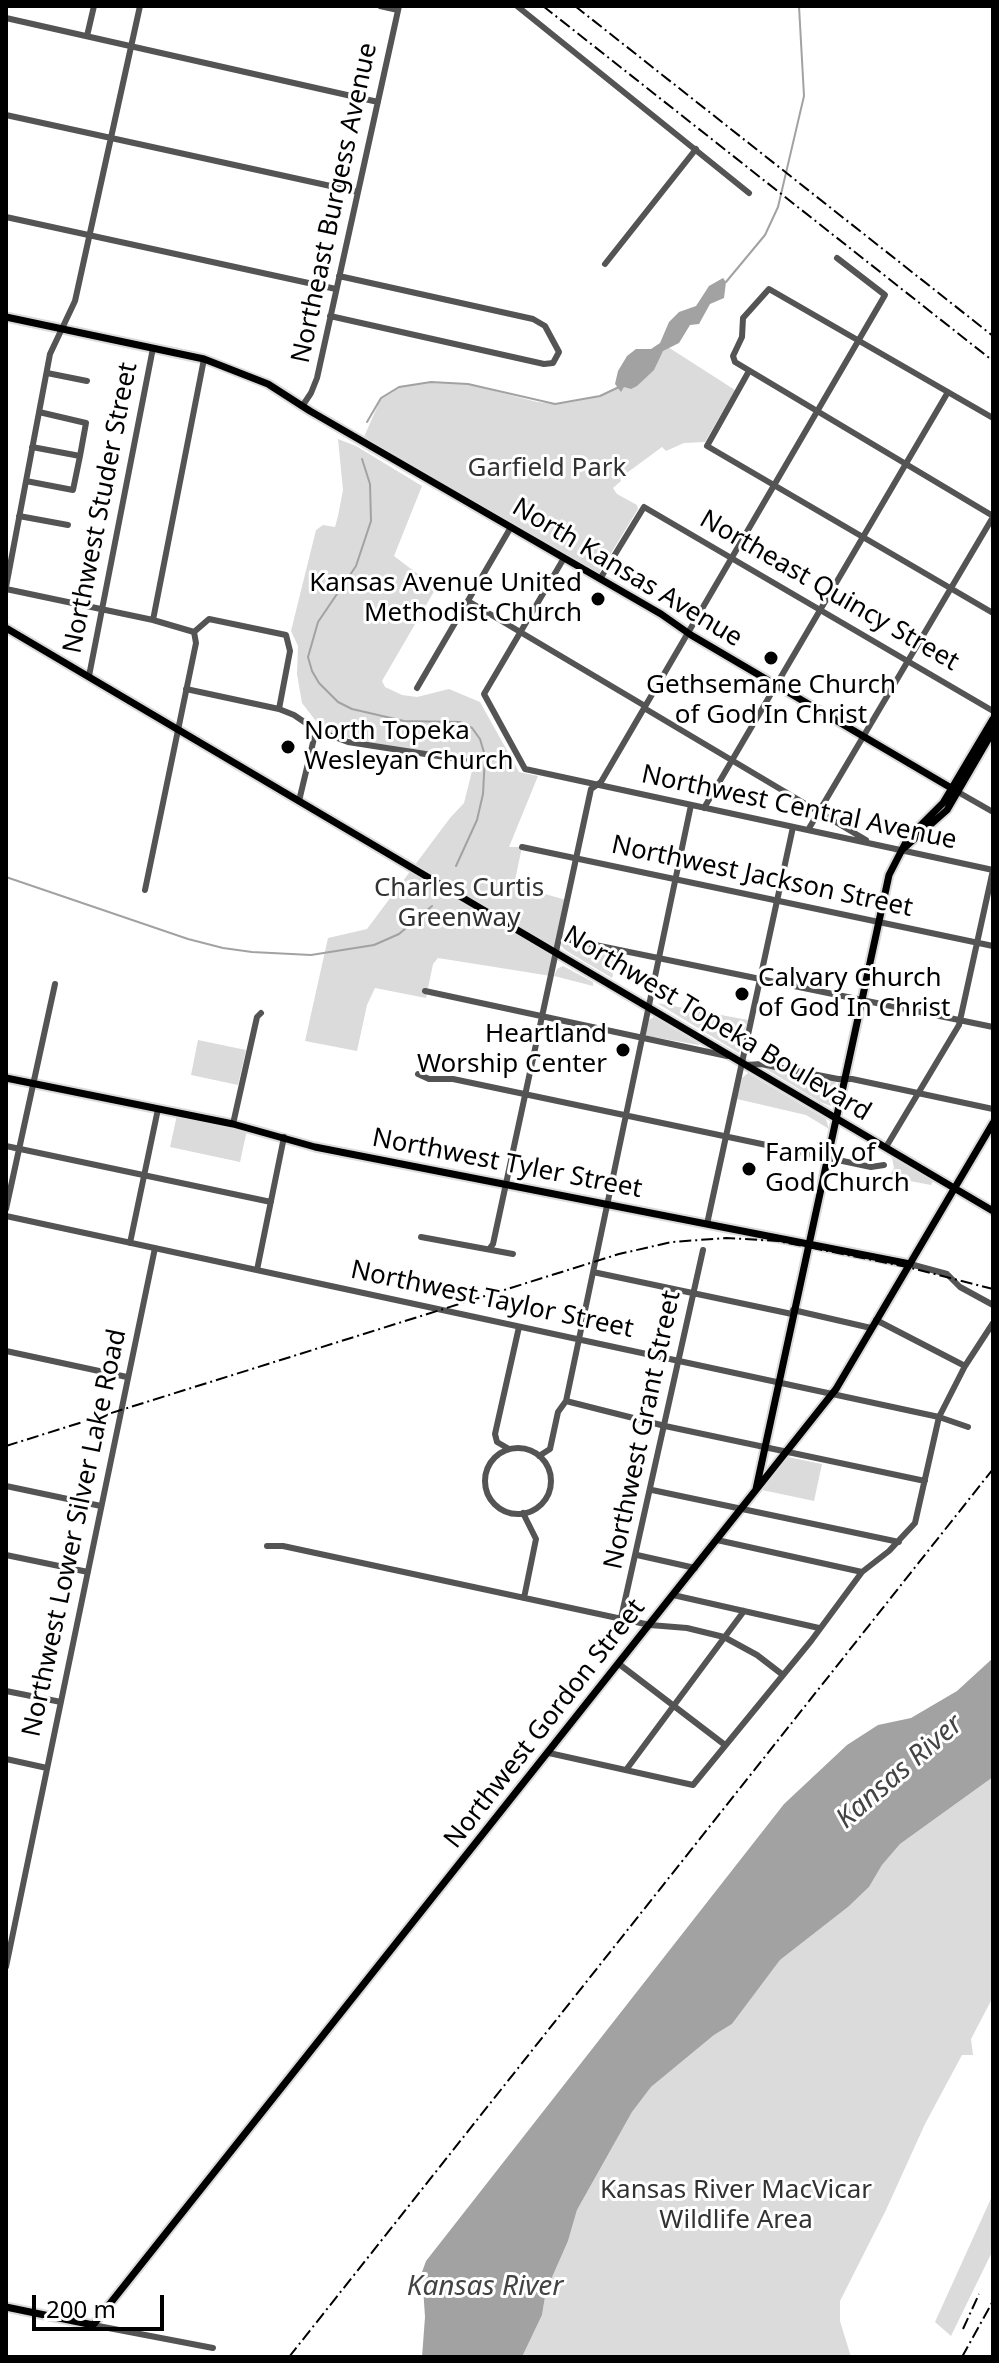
<!DOCTYPE html>
<html>
<head>
<meta charset="utf-8">
<style>
	body { margin:0 }
	#map { position:relative; width:999px; height:2363px; overflow:hidden; background:#fff; font-family:"Noto Sans",sans-serif }
	canvas { display:block }
	.frame { position:absolute; inset:0; border:8px solid #000; pointer-events:none }
	.scale { position:absolute; left:32px; top:2295px; width:132px; height:36px; box-sizing:border-box; border:4px solid #000; border-top:0; padding-left:10px; font-size:24px; line-height:28px; white-space:nowrap; color:#000; -webkit-text-stroke:6px #fff; paint-order:stroke }
</style>
</head>
<body>
<div id="map">
<canvas width="999" height="2363"></canvas>
<div class="frame"></div>
<div class="scale">200 m</div>
</div>
<script>
const context = document.querySelector('canvas').getContext('2d');
context.lineJoin = 'round';
function fill(path, color) { context.fillStyle = color; context.fill(path, 'evenodd'); }
const toPath = rows => new Path2D(rows.map(r => 'M' + r).join(''));
function stroke(path, color, width, dash) { context.strokeStyle = color; context.lineWidth = width; context.lineCap = dash ? 'butt' : 'round'; context.setLineDash(dash || []); context.stroke(path); }
function label(font, color, halo, rows, align = 'center') {
  context.font = font + ' "Noto Sans",sans-serif'; context.lineWidth = 6; context.setLineDash([]); context.textBaseline = 'middle'; context.strokeStyle = halo; context.fillStyle = color; for (const [text, x, y, turn = 0] of rows) {
    context.save(); context.translate(x, y); context.rotate((+turn || 0) * Math.PI / 180); context.textAlign = isNaN(turn) ? turn : align; if (halo) context.strokeText(text, 0, 0); context.fillText(text, 0, 0); context.restore();
  }
}
fill(toPath([
	[668,347,735,390,705,442,684,443,666,451,662,447,620,478,621,481,613,488,617,494,637,505,638,509,599,573,364,437,381,398,399,387,431,382,468,384,537,402,555,404,571,402,600,396,618,388,661,349],
	[338,439,356,446,422,486,394,556,436,588,382,681,385,687,402,695,417,697,449,689,480,702,519,772,538,776,509,847,522,847,514,885,566,900,551,976,438,958,433,964,426,998,375,988,367,1005,357,1051,305,1041,328,938,367,929,450,818,464,803,474,763,473,758,368,744,322,729,302,703,297,674,298,646,291,631,316,530,323,525,335,527,338,516,343,490],
	[563,935,567,936,566,942,570,947,574,948,576,944,618,953,612,978,565,950,561,945],
	[563,966,593,982,593,986,554,976,557,969],
	[657,1003,748,1020,739,1053],
	[654,1017,699,1044,699,1045,647,1036,645,1034,649,1020],
	[198,1040,246,1050,238,1085,191,1075],
	[761,1066,836,1081,831,1106,820,1102],
	[748,1073,826,1119,829,1129,806,1115,737,1099,742,1078],
	[177,1115,247,1130,240,1162,170,1147],
	[892,1158,933,1181,931,1185,889,1177,894,1168],
	[788,1457,822,1464,814,1501,762,1490],
	[993,1777,993,1997,971,2039,973,2055,962,2055,925,2124,886,2210,840,2301,840,2321,851,2357,522,2357,542,2315,546,2291,568,2241,577,2210,632,2112,651,2087,714,2035,732,2024,780,1960,848,1907,869,1887,882,1865,900,1844],
	[993,2194,993,2250,951,2336,935,2322]
]), '#dbdbdb');
fill(toPath([
	[723,278,726,282,724,298,710,304,699,324,690,325,679,343,663,351,654,370,637,386,631,389,624,387,621,392,615,384,618,371,627,356,636,349,651,349,660,343,669,322,679,312,696,306,709,286],
	[993,1658,993,1777,900,1844,882,1865,869,1887,848,1907,780,1960,732,2024,714,2035,651,2087,632,2112,577,2210,568,2241,546,2291,542,2315,522,2357,422,2357,425,2317,422,2272,426,2261,784,1804,847,1745,878,1725,911,1718,957,1691]
]), '#a2a2a2');
stroke(toPath([
	[726,282,765,235,778,207,804,96,799,6],
	[367,422,381,398,399,387,431,382,468,384,555,404,600,396,619,387],
	[362,459,370,484,371,521,356,566,318,622,308,657,312,671,319,683,338,702,352,709,404,721,460,722,472,728,480,739,485,756,483,794,477,820,456,866],
	[6,877,188,939,223,948,252,952,311,955,374,945,399,934,432,906]
]), '#a2a2a2', 2);
const major = toPath([
	[6,317,204,359,268,384,310,411,661,614,691,635,958,792],
	[6,628,993,1211],
	[903,849,947,810,993,731],
	[6,1078,233,1124,315,1147,910,1264],
	[756,1489,889,875,908,838,943,803,993,719],
	[6,2307,93,2325,836,1389,993,1123]
]);
stroke(major, '#dbdbdb', 11);
stroke(toPath([
	[380,6,398,10],
	[517,6,749,193],
	[6,18,378,102],
	[87,36,94,6],
	[6,115,358,192],
	[6,217,336,289],
	[605,264,696,149],
	[330,316,544,364,553,363,559,352,545,326,533,319,339,276],
	[749,371,707,446,993,613],
	[47,373,87,381],
	[303,405,311,393,317,378,399,6],
	[993,418,769,289,743,318,742,337,733,356,735,362,993,516],
	[32,447,80,456],
	[26,481,73,490,80,456,86,423,39,412],
	[19,516,68,525],
	[564,558,484,694,525,769,993,870,959,1025,886,1147],
	[600,579,644,507,993,711],
	[6,587,50,354,75,301,140,6],
	[6,589,153,620,194,632],
	[468,601,645,706],
	[153,620,204,359],
	[194,632,209,619,286,635,290,651,279,709],
	[89,676,153,348],
	[417,688,511,527],
	[186,689,279,709,294,715,316,730,348,742,464,760],
	[644,708,866,840],
	[958,792,993,812],
	[299,801,316,730],
	[704,808,948,392],
	[808,830,993,517],
	[522,847,993,946],
	[145,890,196,643,194,632],
	[566,939,993,1027],
	[425,991,727,1056],
	[747,1065,761,1064,838,1079,852,1079,993,1109],
	[418,1074,429,1079,453,1079,871,1167,884,1165],
	[233,1124,257,1017,261,1013],
	[6,1146,271,1202],
	[6,1209,55,984],
	[6,1216,939,1417,968,1427],
	[707,1224,793,827],
	[421,1237,513,1254],
	[130,1243,158,1109],
	[490,1248,493,1244,591,789,601,782,885,295,837,258],
	[910,1264,947,1274,960,1287,993,1305],
	[257,1270,284,1137],
	[593,1272,792,1314],
	[793,1310,871,1328],
	[876,1320,965,1366],
	[6,1351,127,1377],
	[566,1401,665,1426,925,1481],
	'485 1481a33 33 0 1 1 66 0a33 33 0 1 1-66 0Z',
	[509,1449,497,1442,495,1434,519,1327],
	[539,1456,550,1449,558,1412,566,1401,691,805],
	[6,1486,101,1506],
	[652,1490,899,1542],
	[523,1513,536,1539,524,1598],
	[717,1540,862,1572],
	[267,1546,283,1546,650,1625,687,1628,724,1637,757,1655,783,1675],
	[6,1555,88,1572],
	[637,1555,695,1568],
	[673,1595,819,1628],
	[621,1618,703,1250],
	[619,1664,725,1745],
	[6,1691,61,1702],
	[549,1753,693,1785,811,1641,862,1572,889,1551,915,1523,939,1417,965,1366,993,1323],
	[6,1759,47,1768],
	[626,1770,744,1611],
	[6,1967,155,1248],
	[93,2325,213,2348]
]), '#545454', 6);
stroke(major, '#000', 7);
stroke(toPath([
	[543,6,993,361],
	[575,6,993,336],
	[6,1446,619,1254,672,1242,726,1238,778,1241,907,1267,993,1289],
	[963,2329,979,2294],
	[289,2357,993,1469],
	[962,2357,993,2301]
]), '#000', 2, [12, 4, 2, 4]);
for (const [x, y, r, color] of [
	[598,599,8,"#000"],
	[771,658,8,"#000"],
	[288,747,8,"#000"],
	[742,994,8,"#000"],
	[623,1050,8,"#000"],
	[749,1169,8,"#000"]
]) { const dot = new Path2D(); dot.arc(x, y, r, 0, 2 * Math.PI); context.fillStyle = color; context.fill(dot); stroke(dot, '#fff', 3); }
label('26px', '#000', '#fff', [
	["Northeast Burgess Avenue",335,203,-78],
	["Northwest Studer Street",101,508,-79],
	["North Kansas Avenue",627,573,31],
	["Northeast Quincy Street",829,591,30],
	["Northwest Central Avenue",799,808,12],
	["Northwest Jackson Street",762,877,12],
	["Northwest Topeka Boulevard",717,1024,31],
	["Northwest Tyler Street",507,1164,11],
	["Northwest Taylor Street",492,1300,12],
	["Northwest Grant Street",643,1430,-78],
	["Northwest Lower Silver Lake Road",75,1533,-78],
	["Northwest Gordon Street",545,1724,-52]
]);
label('26px', '#323232', '#fff', [
	["Garfield Park",547,469],
	["Charles Curtis",459,889],
	["Greenway",459,919],
	["Kansas River MacVicar",736,2191],
	["Wildlife Area",736,2221]
]);
label('26px', '#000', '#fff', [
	["Kansas Avenue United",582,584,"right"],
	["Methodist Church",582,614,"right"],
	["Gethsemane Church",771,686,"center"],
	["of God In Christ",771,716,"center"],
	["North Topeka",304,732],
	["Wesleyan Church",304,762],
	["Calvary Church",758,979],
	["of God In Christ",758,1009],
	["Heartland",607,1035,"right"],
	["Worship Center",607,1065,"right"],
	["Family of",765,1154],
	["God Church",765,1184]
], 'left');
label('italic 28px', '#434343', '#fff', [
	["Kansas River",900,1772,-41],
	["Kansas River",485,2287]
]);
</script>
</body>
</html>
